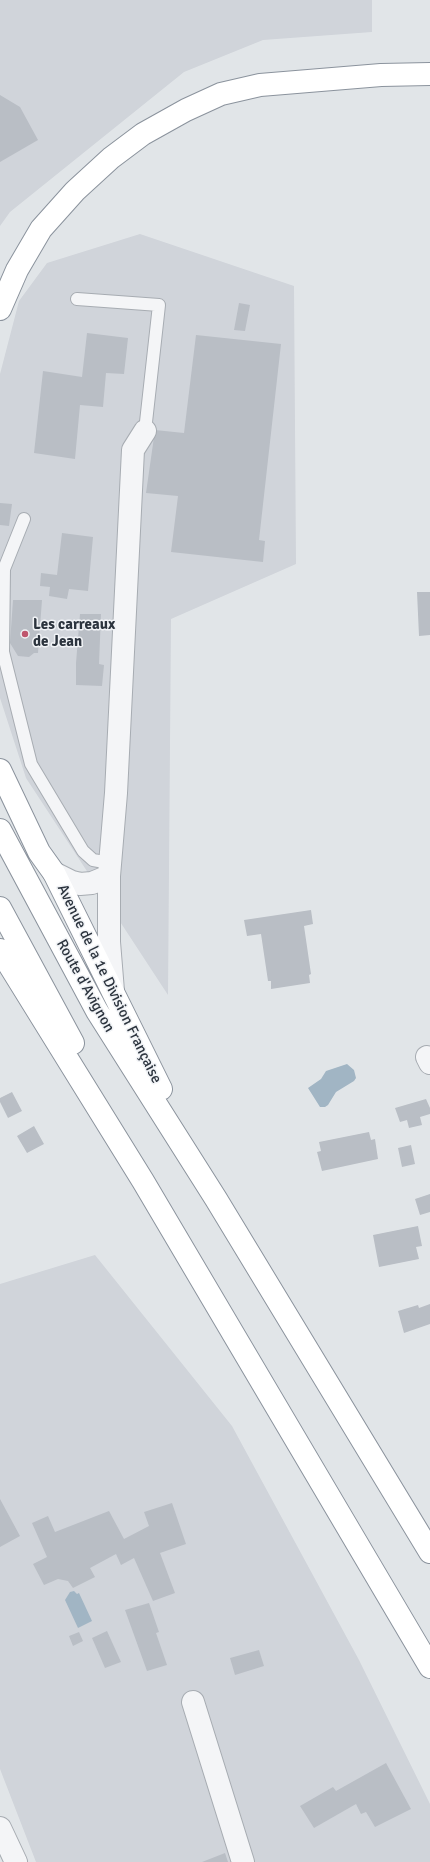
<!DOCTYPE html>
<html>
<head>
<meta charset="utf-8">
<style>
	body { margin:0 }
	canvas { display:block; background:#e1e5e8 }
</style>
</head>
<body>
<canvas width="430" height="1862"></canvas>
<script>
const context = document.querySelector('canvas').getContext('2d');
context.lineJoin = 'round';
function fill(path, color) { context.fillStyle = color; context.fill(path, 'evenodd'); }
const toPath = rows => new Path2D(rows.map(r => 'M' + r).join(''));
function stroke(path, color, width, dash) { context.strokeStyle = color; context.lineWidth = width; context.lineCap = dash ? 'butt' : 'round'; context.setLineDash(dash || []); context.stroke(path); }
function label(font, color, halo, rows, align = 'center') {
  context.font = font + ' Signika,sans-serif'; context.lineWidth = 3; context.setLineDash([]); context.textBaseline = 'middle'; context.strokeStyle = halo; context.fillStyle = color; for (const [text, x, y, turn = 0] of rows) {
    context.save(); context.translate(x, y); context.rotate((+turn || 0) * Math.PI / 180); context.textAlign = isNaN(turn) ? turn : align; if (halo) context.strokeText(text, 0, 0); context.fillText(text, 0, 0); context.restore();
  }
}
fill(toPath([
	[0,0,372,0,372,32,263,40,184,72,10,212,0,226],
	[140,234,294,286,296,564,171,619,168,995,26,778,0,698,0,374,19,301,47,263],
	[95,1255,232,1426,359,1660,430,1804,430,1862,36,1862,0,1769,0,1284]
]), '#d0d4da');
fill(toPath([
	[347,1064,354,1070,356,1078,354,1081,336,1092,328,1105,325,1107,320,1107,308,1088,321,1079,326,1071],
	[74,1591,77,1594,79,1593,92,1621,78,1628,65,1600,70,1592]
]), '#a1b5c4');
fill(toPath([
	[0,95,20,107,38,140,0,162],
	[239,303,250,305,245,331,234,330],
	[87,333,128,338,124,374,106,373,103,407,80,405,75,459,34,453,43,371,82,377],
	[196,335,281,344,259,540,265,541,263,562,171,552,178,496,146,493,155,430,184,433],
	[0,503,12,504,9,526,0,525],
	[62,533,93,537,88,591,69,589,67,599,49,596,50,587,40,586,41,573,57,575],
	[417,592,430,592,430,635,419,636],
	[13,600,42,600,38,653,34,653,29,657,18,656,10,643],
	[80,614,101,614,99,664,104,665,102,686,76,685,76,663],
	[311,910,313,924,304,926,311,974,309,975,310,983,271,989,271,981,268,981,261,934,247,936,244,920],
	[12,1092,22,1111,8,1118,0,1102,0,1098],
	[426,1099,430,1108,430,1114,420,1117,422,1125,409,1128,407,1120,400,1122,395,1108],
	[34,1126,44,1144,27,1153,17,1136],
	[369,1132,371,1140,375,1139,378,1159,322,1171,317,1152,321,1151,319,1142],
	[411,1145,415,1164,402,1167,398,1148],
	[430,1194,430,1212,420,1215,415,1199],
	[418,1226,422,1246,416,1247,419,1259,379,1267,373,1235],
	[430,1304,430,1324,404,1333,398,1311,418,1305,419,1308],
	[0,1499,20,1536,0,1547],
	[172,1503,186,1544,160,1553,175,1593,153,1601,134,1558,121,1565,116,1554,90,1568,95,1577,73,1588,68,1581,58,1579,44,1585,33,1564,47,1557,32,1523,48,1516,55,1532,109,1511,124,1539,149,1526,144,1512],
	[149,1603,159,1632,156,1633,167,1665,147,1671,125,1610],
	[107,1631,121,1662,105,1668,92,1638],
	[79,1632,83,1641,73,1646,69,1636],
	[259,1650,264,1666,235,1675,230,1658],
	[386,1763,411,1809,375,1827,366,1812,361,1814,356,1804,314,1828,300,1806,333,1787,336,1791],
	[225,1853,228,1862,202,1862]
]), '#b9bec5');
const lane = toPath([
	[77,299,159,305,145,431],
	[24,519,4,569,3,652,31,764,83,851,93,860,110,863]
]);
const street = toPath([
	[54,873,72,882,80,884,92,883,109,876],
	[113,991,109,942,109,876,116,793,133,450,145,431],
	[427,1057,430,1063],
	[193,1702,243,1862],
	[0,1828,16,1862]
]);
const highway = toPath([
	[0,309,17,270,41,229,75,191,111,158,143,134,186,110,221,94,260,85,381,75,430,74],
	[0,770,39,852,54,873,161,1089],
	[0,830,97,1011,216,1199,430,1552],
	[0,908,73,1043],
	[0,950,143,1181,430,1667]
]);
stroke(lane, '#a7acb2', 14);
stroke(street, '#a7acb2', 24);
stroke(highway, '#8b939d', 24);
stroke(lane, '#f4f5f7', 12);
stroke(street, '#f4f5f7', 22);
stroke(highway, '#fff', 22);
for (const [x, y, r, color] of [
	[25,634,4,"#bf556d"]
]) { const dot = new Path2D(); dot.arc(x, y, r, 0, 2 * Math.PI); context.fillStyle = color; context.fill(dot); stroke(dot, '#f1f3f6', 1.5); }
label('bold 15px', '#2c343e', '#f1f3f6', [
	["Les carreaux",33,625],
	["de Jean",33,642]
], 'left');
label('15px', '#2c343e', '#f1f3f6', [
	["Avenue de la 1e Division Française",109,984,64],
	["Route d'Avignon",85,986,61]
]);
</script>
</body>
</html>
